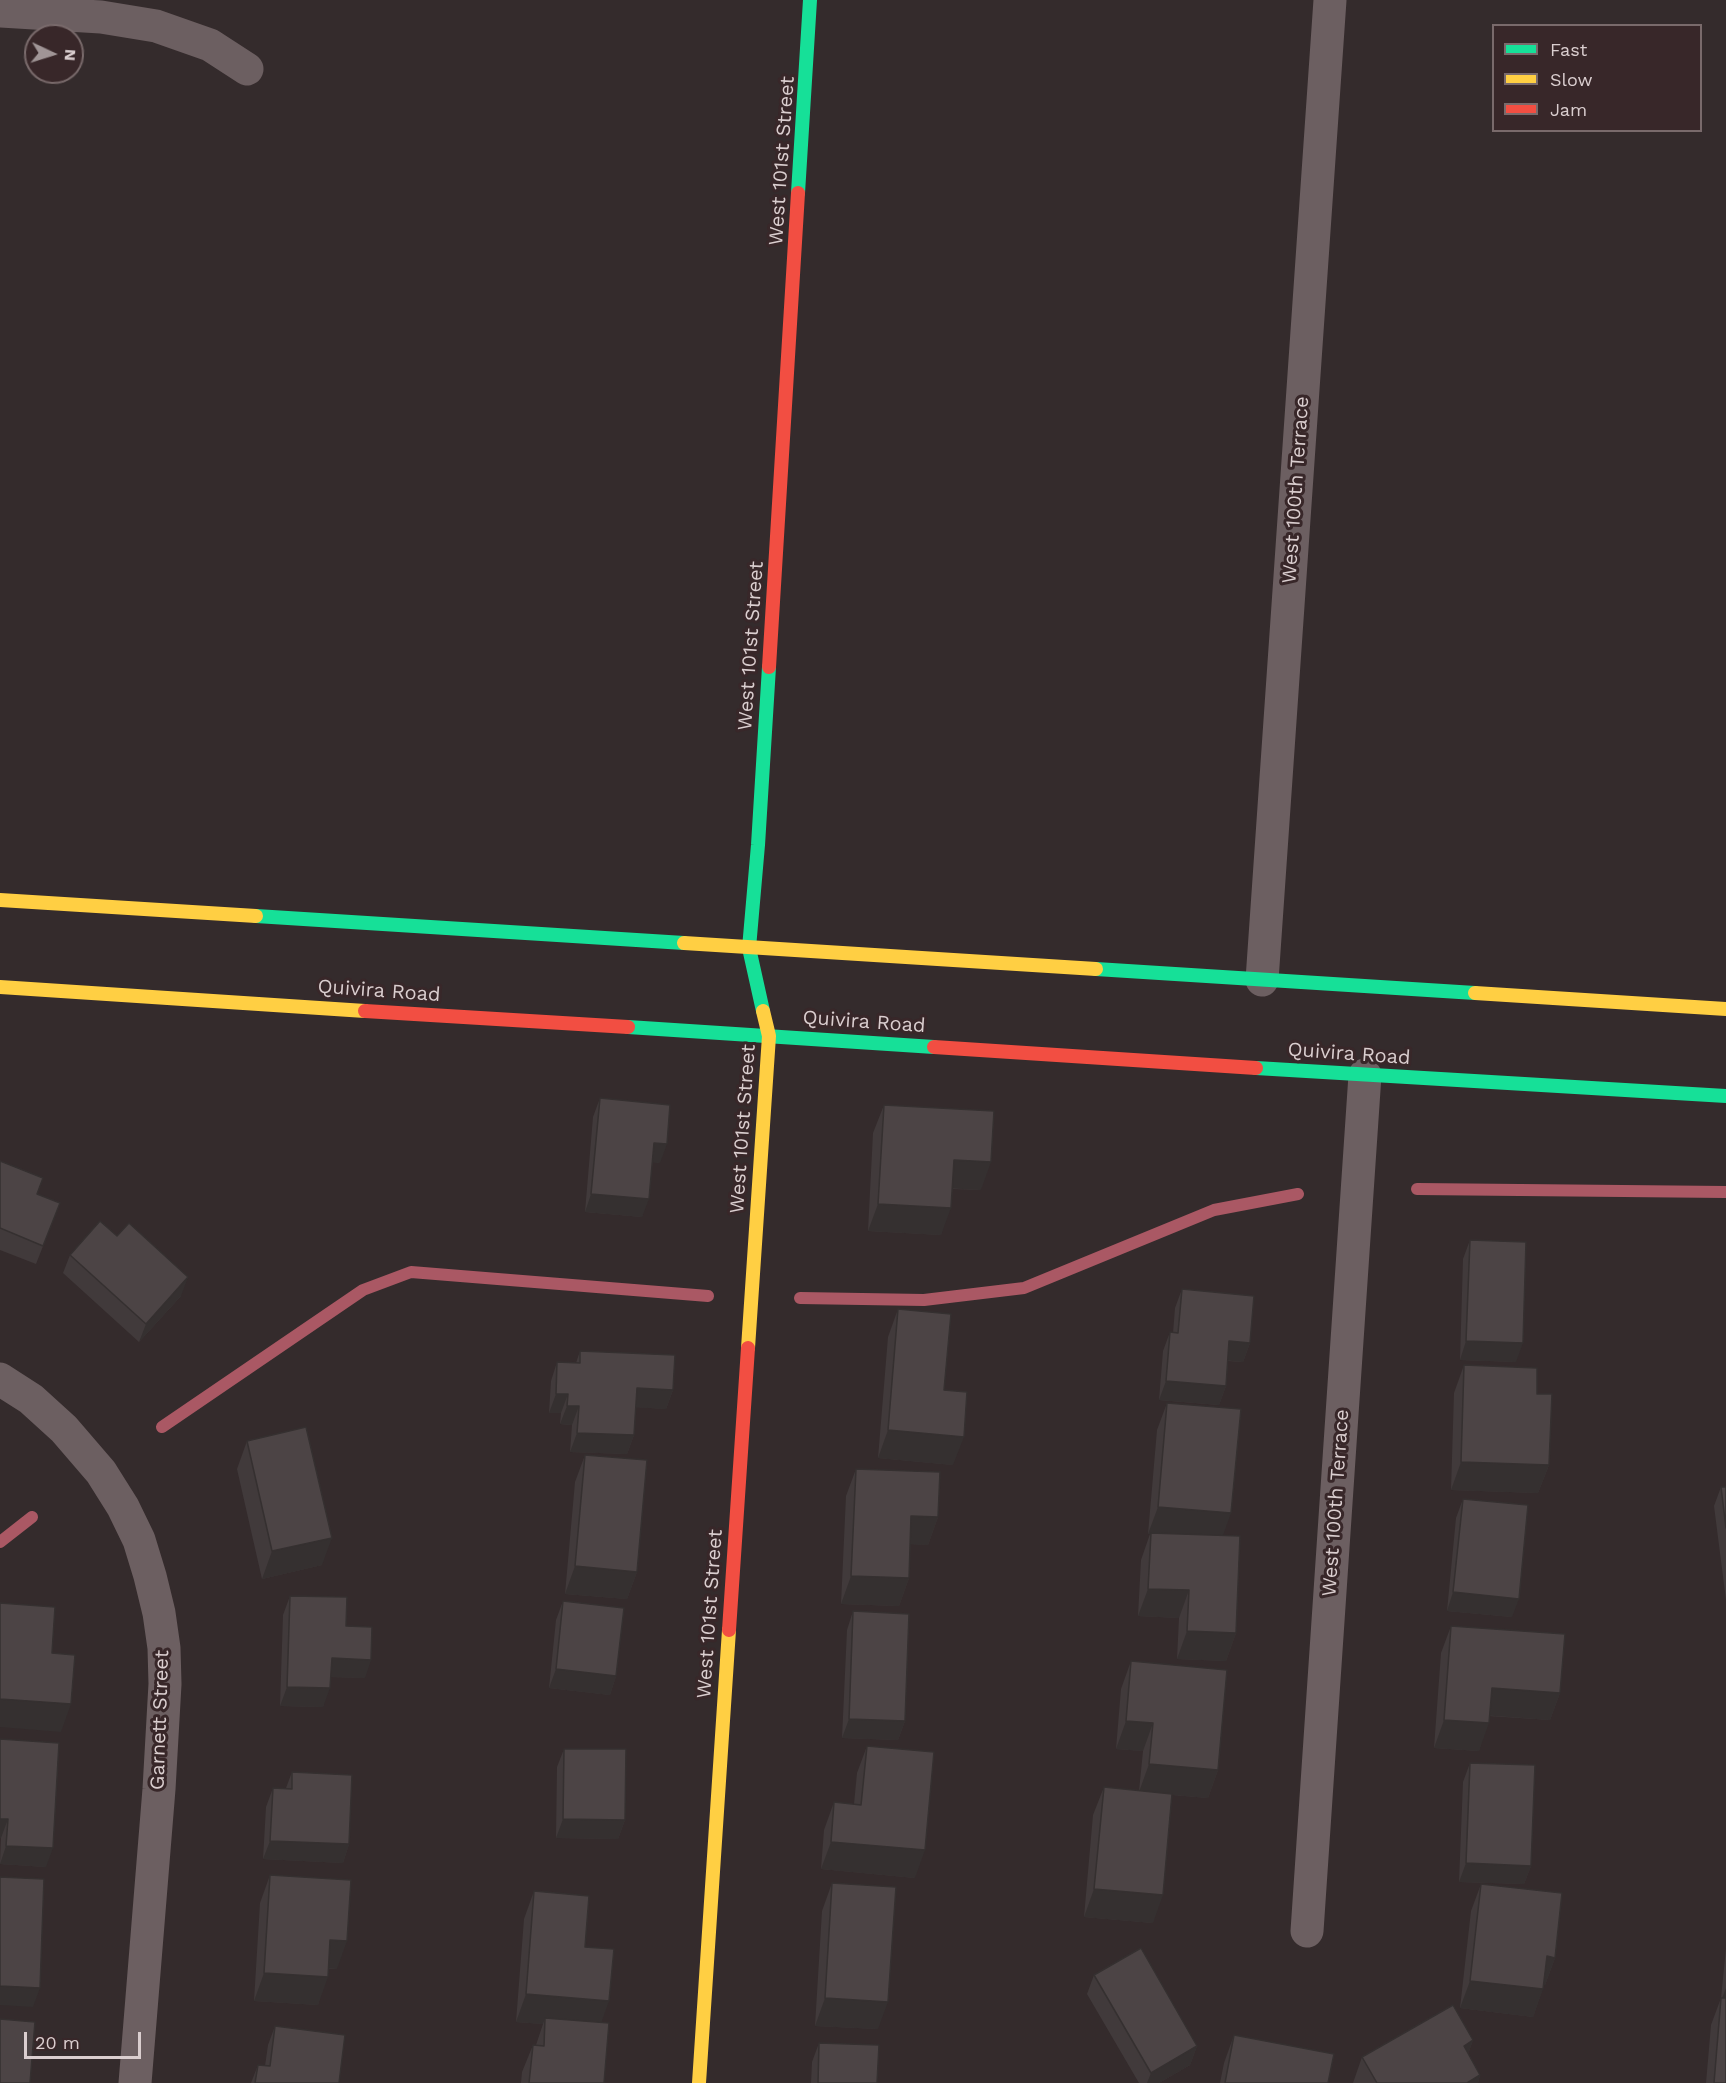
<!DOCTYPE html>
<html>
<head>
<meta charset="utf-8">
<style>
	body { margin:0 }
	#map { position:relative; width:1726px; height:2083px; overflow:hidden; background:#342b2c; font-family:"Work Sans",sans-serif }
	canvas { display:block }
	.legend { position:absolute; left:1492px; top:24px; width:210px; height:108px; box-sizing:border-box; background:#382729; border:2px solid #796a6b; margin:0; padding:8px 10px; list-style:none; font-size:18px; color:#dacecf }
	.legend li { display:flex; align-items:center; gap:12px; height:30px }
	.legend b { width:30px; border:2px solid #796a6b }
	.north { position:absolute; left:24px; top:24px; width:60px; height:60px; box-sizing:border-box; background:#382729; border:2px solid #796a6b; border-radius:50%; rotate:94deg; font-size:16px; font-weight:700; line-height:24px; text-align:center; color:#dacecf }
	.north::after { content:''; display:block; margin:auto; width:21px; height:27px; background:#a09596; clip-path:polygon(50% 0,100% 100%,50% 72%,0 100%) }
	.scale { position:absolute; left:24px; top:2032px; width:117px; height:27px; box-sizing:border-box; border:3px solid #dacecf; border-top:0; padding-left:8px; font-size:18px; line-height:21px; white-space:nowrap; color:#dacecf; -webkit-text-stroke:4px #382729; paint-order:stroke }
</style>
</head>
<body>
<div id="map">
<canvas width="1726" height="2083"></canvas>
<ul class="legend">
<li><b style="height:8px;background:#16e098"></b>Fast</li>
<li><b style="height:8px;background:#ffcf43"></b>Slow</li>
<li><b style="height:8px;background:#f24e42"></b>Jam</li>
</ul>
<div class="north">N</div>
<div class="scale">20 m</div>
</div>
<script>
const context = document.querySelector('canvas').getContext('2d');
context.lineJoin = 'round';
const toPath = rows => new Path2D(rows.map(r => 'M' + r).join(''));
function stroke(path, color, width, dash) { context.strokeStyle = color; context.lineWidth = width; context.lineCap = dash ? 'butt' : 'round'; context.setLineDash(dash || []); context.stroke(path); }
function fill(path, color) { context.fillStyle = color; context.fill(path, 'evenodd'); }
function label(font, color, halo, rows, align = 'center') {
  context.font = font + ' "Work Sans",sans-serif'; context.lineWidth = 6; context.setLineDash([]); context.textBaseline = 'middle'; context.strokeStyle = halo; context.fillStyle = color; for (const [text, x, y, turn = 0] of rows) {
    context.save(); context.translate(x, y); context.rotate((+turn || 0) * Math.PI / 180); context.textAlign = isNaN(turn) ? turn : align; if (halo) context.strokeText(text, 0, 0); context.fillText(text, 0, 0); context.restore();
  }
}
stroke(toPath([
	[1417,1189,1726,1192],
	[800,1298,924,1300,1024,1288,1214,1210,1298,1194],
	[162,1427,363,1290,411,1272,708,1296],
	[0,1542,32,1517]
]), '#aa5864', 12);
stroke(toPath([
	[0,11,101,17,156,26,210,45,247,69],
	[1262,980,1330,0],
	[0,1379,31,1399,64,1429,101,1472,123,1507,139,1540,150,1576,159,1613,164,1648,165,1684,159,1789,135,2083],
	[1307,1931,1365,1075]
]), '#6c5f61', 33);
stroke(toPath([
	[798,193,810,0],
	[256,916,684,943],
	[1096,969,1475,993],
	[763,1011,749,948,758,845,769,667],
	[628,1027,934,1047],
	[1256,1068,1726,1096]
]), '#16e098', 14);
stroke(toPath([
	[0,900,256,916],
	[684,943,1096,969],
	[0,987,365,1011],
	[1475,993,1726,1009],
	[748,1348,769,1036,763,1011],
	[699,2083,729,1630]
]), '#ffcf43', 14);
stroke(toPath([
	[769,667,798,193],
	[365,1011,628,1027],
	[934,1047,1256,1068],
	[729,1630,748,1348]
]), '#f24e42', 14);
fill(toPath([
	[600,1098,660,1163,653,1162,642,1217,585,1212,593,1117],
	[884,1105,981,1190,953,1189,941,1235,868,1231,873,1133],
	[0,1161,37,1194,60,1203,36,1264,0,1250],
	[1470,1240,1516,1362,1460,1360,1463,1259],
	[70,1255,181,1296,139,1342,63,1273],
	[1182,1289,1250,1343,1243,1362,1228,1361,1226,1386,1219,1405,1159,1400,1163,1351,1170,1332,1173,1333,1175,1308],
	[898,1309,944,1390,953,1465,878,1458,888,1337],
	[580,1351,673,1390,666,1409,635,1407,634,1435,627,1454,570,1452,572,1425,560,1424,561,1413,549,1413,551,1381,557,1362,576,1363],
	[1464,1365,1537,1394,1549,1465,1538,1493,1451,1490,1454,1393],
	[1167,1403,1223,1536,1236,1633,1226,1661,1177,1659,1179,1618,1138,1616,1141,1560,1150,1534,1148,1534,1157,1430],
	[247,1441,322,1565,262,1579,237,1469],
	[585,1455,637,1572,627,1599,565,1594,575,1482],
	[856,1469,938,1517,928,1545,910,1544,909,1578,899,1606,841,1604,846,1496],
	[1721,1487,1726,1487,1726,1600,1714,1506],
	[1463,1499,1512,1617,1447,1611,1456,1518],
	[290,1596,346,1626,365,1678,331,1677,323,1707,280,1706,283,1615],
	[563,1601,616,1676,610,1695,549,1688,556,1620],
	[853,1611,905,1721,898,1740,842,1738,847,1630],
	[1451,1626,1560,1693,1550,1720,1489,1716,1479,1751,1434,1748,1441,1653],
	[1131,1661,1218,1770,1208,1798,1172,1795,1153,1923,1084,1917,1093,1815,1104,1787,1139,1791,1143,1751,1116,1749,1121,1689],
	[0,1739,46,1867,0,1864,1,1838],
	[867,1746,915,1878,821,1869,824,1830,834,1802,854,1804,857,1773],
	[564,1749,625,1820,618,1839,556,1838,557,1767],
	[1470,1763,1531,1866,1524,1884,1459,1882,1463,1782],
	[292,1772,349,1844,343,1863,263,1859,266,1807,273,1788,286,1788],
	[270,1875,337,1969,328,1969,318,2005,254,2001,260,1903],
	[832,1883,878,2029,815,2026,822,1911],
	[1481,1884,1555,1958,1545,1985,1544,1985,1533,2017,1460,2008,1471,1911],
	[534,1891,585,1947,601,2023,604,2083,521,2083,522,2072,533,2045,536,2045,543,2024,516,2022,524,1919],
	[1726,1948,1726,2083,1706,2083,1711,2025,1721,1998],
	[1094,1975,1197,2046,1190,2065,1159,2083,1139,2083,1087,1994],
	[275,2026,339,2083,251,2083,258,2065,265,2066,268,2045],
	[1234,2035,1328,2083,1220,2083,1224,2063],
	[1473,2040,1468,2054,1480,2075,1478,2083,1353,2083,1362,2057],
	[819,2043,877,2083,811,2083,812,2062]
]), '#413a3b');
fill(toPath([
	[654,1143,667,1144,660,1163,647,1162],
	[954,1160,991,1162,981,1190,944,1188],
	[591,1194,649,1199,642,1217,585,1212],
	[878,1204,951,1208,941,1235,868,1231],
	[188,1277,181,1296,139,1342,146,1324],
	[1229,1341,1250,1343,1243,1362,1223,1360],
	[1466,1341,1523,1343,1516,1362,1460,1360],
	[1166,1381,1226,1386,1219,1405,1159,1400],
	[637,1388,673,1390,666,1409,630,1407],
	[556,1394,568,1394,561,1413,549,1413],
	[567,1406,579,1406,572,1425,560,1424],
	[888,1430,964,1437,953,1465,878,1458],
	[577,1433,634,1435,627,1454,570,1452],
	[1461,1462,1549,1465,1538,1493,1451,1490],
	[1158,1507,1231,1513,1221,1541,1148,1534],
	[911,1516,938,1517,928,1545,901,1544],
	[332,1538,322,1565,262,1579,272,1551],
	[575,1566,637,1572,627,1599,565,1594],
	[851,1576,909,1578,899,1606,841,1604],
	[1148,1589,1189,1590,1179,1618,1138,1616],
	[1453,1592,1519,1599,1512,1617,1447,1611],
	[1187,1631,1236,1633,1226,1661,1177,1659],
	[332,1658,371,1660,365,1678,325,1677],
	[556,1669,616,1676,610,1695,549,1688],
	[287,1687,330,1688,323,1707,280,1706],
	[1492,1688,1560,1693,1550,1720,1482,1715],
	[0,1699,71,1704,61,1732,0,1727],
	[849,1719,905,1721,898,1740,842,1738],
	[1444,1720,1489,1723,1479,1751,1434,1748],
	[1126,1721,1153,1723,1143,1751,1116,1749],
	[1149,1764,1218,1770,1208,1798,1139,1792],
	[0,1819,8,1819,1,1838,0,1838],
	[563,1819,625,1820,618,1839,556,1838],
	[270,1841,349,1844,343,1863,263,1859],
	[831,1842,925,1850,915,1878,821,1869],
	[6,1846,53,1848,46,1867,0,1864],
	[1466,1863,1531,1866,1524,1884,1459,1882],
	[1094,1889,1163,1895,1153,1923,1084,1917],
	[330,1940,347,1941,337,1969,320,1968],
	[1547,1956,1555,1958,1545,1985,1537,1984],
	[264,1973,328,1977,318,2005,254,2001],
	[1470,1981,1543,1989,1533,2017,1460,2008],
	[0,1986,40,1988,33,2007,0,2005],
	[1726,1988,1726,2002,1721,2001],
	[526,1994,609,2001,599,2029,545,2018,543,2024,516,2022],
	[825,1998,888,2002,878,2029,815,2026],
	[1473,2040,1463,2068,1464,2046],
	[1197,2046,1190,2065,1159,2083,1147,2083,1151,2073],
	[1480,2075,1478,2083,1467,2083]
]), '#353030');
const building = toPath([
	[600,1098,670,1105,667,1144,654,1143,649,1199,591,1194,600,1098],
	[884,1105,994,1111,991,1162,954,1160,951,1208,878,1204,884,1105],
	[0,1161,43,1178,37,1194,60,1203,43,1246,0,1228,0,1161],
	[100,1221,117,1236,129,1223,188,1277,146,1324,70,1255,100,1221],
	[1470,1240,1526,1242,1523,1343,1466,1341,1470,1240],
	[1182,1289,1254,1296,1250,1343,1229,1341,1226,1386,1166,1381,1170,1332,1178,1333,1182,1289],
	[898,1309,951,1314,944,1390,967,1392,964,1437,888,1430,898,1309],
	[580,1351,675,1355,673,1390,637,1388,634,1435,577,1433,579,1406,567,1406,568,1394,556,1394,557,1362,580,1363,580,1351],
	[1464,1365,1537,1368,1537,1394,1552,1394,1549,1465,1461,1462,1464,1365],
	[1167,1403,1241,1409,1231,1513,1158,1507,1167,1403],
	[306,1427,332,1538,272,1551,247,1441,306,1427],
	[585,1455,647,1460,637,1572,575,1566,585,1455],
	[856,1469,940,1472,938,1517,911,1516,909,1578,851,1576,856,1469],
	[1721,1487,1726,1487,1726,1528,1721,1487],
	[1463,1499,1528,1505,1519,1599,1453,1592,1463,1499],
	[1151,1533,1240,1536,1236,1633,1187,1631,1189,1590,1148,1589,1151,1533],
	[290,1596,347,1597,346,1626,372,1627,371,1660,332,1658,330,1688,287,1687,290,1596],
	[563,1601,624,1608,616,1676,556,1669,563,1601],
	[0,1603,55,1607,52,1653,75,1655,71,1704,0,1699,0,1603],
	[853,1611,909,1614,905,1721,849,1719,853,1611],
	[1451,1626,1565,1634,1560,1693,1492,1688,1489,1723,1444,1720,1451,1626],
	[1131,1661,1227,1670,1218,1770,1149,1764,1153,1723,1126,1721,1131,1661],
	[0,1739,59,1743,53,1848,6,1846,8,1819,0,1819,0,1739],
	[867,1746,934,1752,925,1850,831,1842,834,1802,861,1805,867,1746],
	[564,1749,626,1749,625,1820,563,1819,564,1749],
	[1470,1763,1535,1765,1531,1866,1466,1863,1470,1763],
	[292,1772,352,1775,349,1844,270,1841,273,1788,292,1789,292,1772],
	[1104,1787,1172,1794,1163,1895,1094,1889,1104,1787],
	[270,1875,351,1880,347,1941,330,1940,328,1977,264,1973,270,1875],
	[0,1877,44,1879,40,1988,0,1986,0,1877],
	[832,1883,896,1887,888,2002,825,1998,832,1883],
	[1481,1884,1562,1893,1555,1958,1547,1956,1543,1989,1470,1981,1481,1884],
	[534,1891,589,1896,585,1947,614,1949,609,2001,526,1994,534,1891],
	[1141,1948,1197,2046,1151,2073,1094,1975,1141,1948],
	[1721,1998,1726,1998,1726,2083,1714,2083,1721,1998],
	[1453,2005,1473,2040,1464,2046,1480,2075,1467,2083,1377,2083,1362,2057,1453,2005],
	[545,2018,609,2023,604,2083,529,2083,533,2045,544,2046,545,2018],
	[0,2019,35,2022,30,2083,0,2083,0,2019],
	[275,2026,345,2035,339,2083,255,2083,258,2065,270,2066,275,2026],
	[1234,2035,1334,2054,1328,2083,1225,2083,1234,2035],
	[819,2043,879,2045,877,2083,818,2083,819,2043]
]);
fill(building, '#4c4445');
stroke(building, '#353030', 1.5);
label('20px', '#dacecf', '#382729', [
	["West 101st Street",782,161,-86],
	["West 100th Terrace",1296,490,-86],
	["West 101st Street",751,646,-86],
	["Quivira Road",379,991,4],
	["Quivira Road",864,1022,4],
	["Quivira Road",1349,1054,4],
	["West 101st Street",743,1129,-86],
	["West 100th Terrace",1336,1503,-86],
	["West 101st Street",710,1614,-86],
	["Garnett Street",160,1720,-88]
]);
</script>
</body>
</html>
